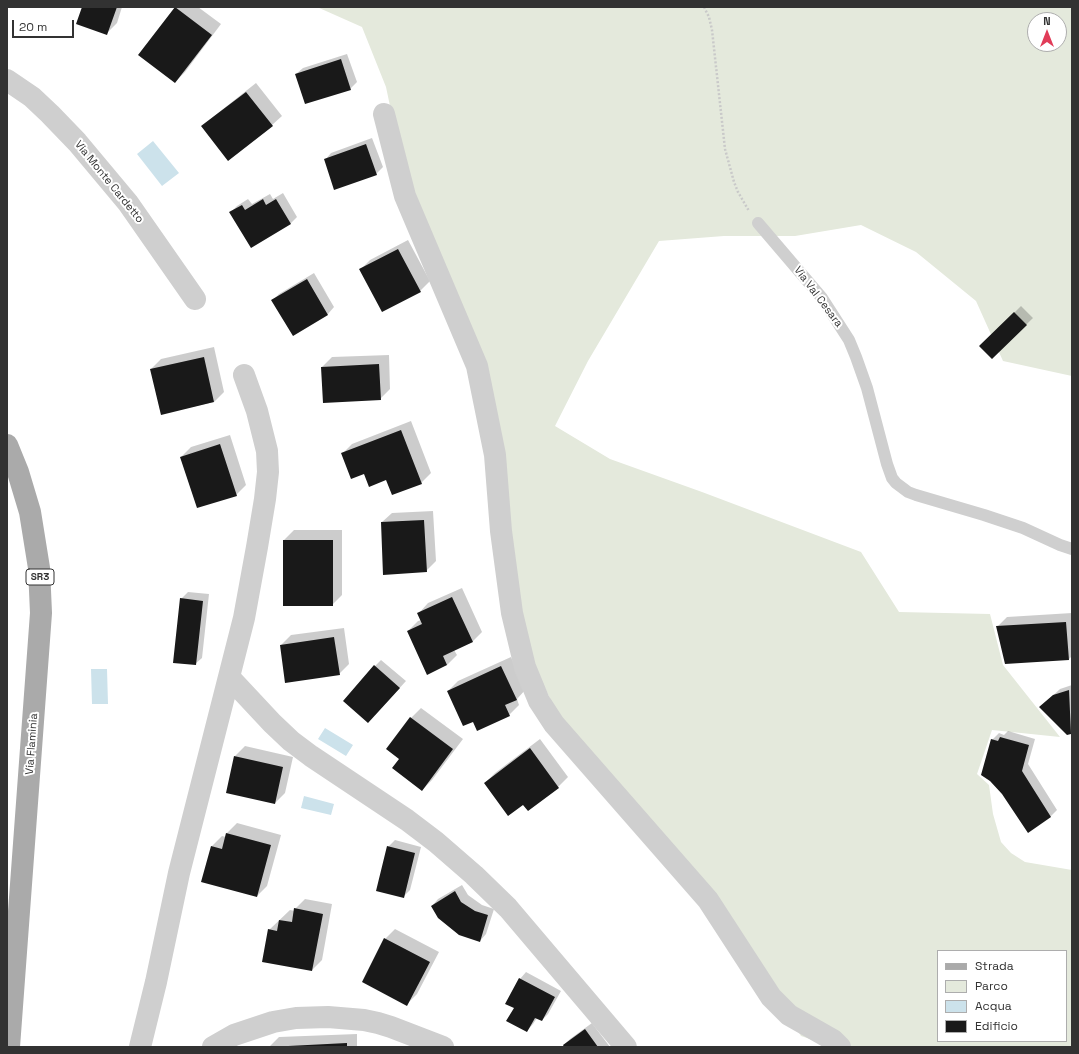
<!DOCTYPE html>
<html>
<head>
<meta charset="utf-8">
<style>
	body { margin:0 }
	#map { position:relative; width:1079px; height:1054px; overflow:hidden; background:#fff; font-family:"Space Grotesk",sans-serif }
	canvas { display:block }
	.frame { position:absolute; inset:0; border:8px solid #323232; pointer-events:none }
	.legend { position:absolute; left:937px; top:950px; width:130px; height:92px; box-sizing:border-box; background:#fff; border:1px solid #adadad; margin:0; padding:5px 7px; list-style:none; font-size:12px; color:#323232 }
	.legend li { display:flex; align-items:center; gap:8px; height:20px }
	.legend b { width:20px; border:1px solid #adadad }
	.north { position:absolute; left:1027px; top:12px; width:40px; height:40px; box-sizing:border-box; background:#fff; border:1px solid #adadad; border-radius:50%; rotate:0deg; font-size:11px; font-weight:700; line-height:16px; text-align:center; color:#323232 }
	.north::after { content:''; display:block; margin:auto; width:14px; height:18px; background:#e13c58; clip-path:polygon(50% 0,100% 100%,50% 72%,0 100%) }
	.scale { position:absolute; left:12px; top:20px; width:62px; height:18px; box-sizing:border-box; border:2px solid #323232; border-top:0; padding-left:5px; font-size:12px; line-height:14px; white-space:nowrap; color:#323232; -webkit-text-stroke:3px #fff; paint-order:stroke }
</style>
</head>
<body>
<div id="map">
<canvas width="1079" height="1054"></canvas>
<div class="frame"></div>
<ul class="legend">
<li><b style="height:5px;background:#aaa"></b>Strada</li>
<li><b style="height:11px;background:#e4e9dc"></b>Parco</li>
<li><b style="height:11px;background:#cce2eb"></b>Acqua</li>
<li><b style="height:11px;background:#191919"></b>Edificio</li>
</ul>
<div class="north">N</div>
<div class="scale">20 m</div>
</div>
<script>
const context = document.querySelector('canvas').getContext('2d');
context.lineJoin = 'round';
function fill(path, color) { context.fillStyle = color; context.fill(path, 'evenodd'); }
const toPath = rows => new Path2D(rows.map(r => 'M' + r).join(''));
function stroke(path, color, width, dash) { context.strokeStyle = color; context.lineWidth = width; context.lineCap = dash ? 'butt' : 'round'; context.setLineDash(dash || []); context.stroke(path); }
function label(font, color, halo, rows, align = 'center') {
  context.font = font + ' "Space Grotesk",sans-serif'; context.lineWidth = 4; context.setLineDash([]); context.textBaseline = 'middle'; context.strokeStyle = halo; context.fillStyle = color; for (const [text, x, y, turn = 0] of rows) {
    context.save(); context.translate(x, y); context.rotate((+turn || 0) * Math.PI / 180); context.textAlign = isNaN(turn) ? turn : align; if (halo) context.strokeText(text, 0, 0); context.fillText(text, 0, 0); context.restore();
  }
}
fill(toPath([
	[317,7,1072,7,1072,376,1003,361,976,301,916,252,861,225,795,236,724,236,659,241,588,361,555,426,610,459,702,492,861,552,899,612,990,614,1003,665,1060,737,992,730,977,774,989,785,993,814,1001,842,1011,853,1025,862,1072,870,1072,1047,834,1047,801,1036,771,988,555,709,535,667,515,606,505,480,406,182,386,87,362,27],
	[1035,20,1059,20,1059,44,1035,44],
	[938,951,1066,951,1066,1041,938,1041]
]), '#e4e9dc');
fill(toPath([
	[153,141,179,173,162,186,137,154],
	[91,669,107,669,108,704,92,704],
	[325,728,353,745,346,756,318,739],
	[304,796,334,804,331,815,301,808]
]), '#cce2eb');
fill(toPath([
	[83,7,122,7,117,23,107,33],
	[176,7,198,7,221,24,185,72,175,82,140,55],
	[347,54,357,82,350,89,296,74,303,68],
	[256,83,282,116,272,125,203,127,213,117],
	[372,138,383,167,376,174,325,160,331,153],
	[283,193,297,217,291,223,251,247,231,212,237,206,248,199,252,204,270,194,273,199],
	[408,240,430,281,420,291,360,270,370,260],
	[314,273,334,307,328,314,293,334,273,300,279,294],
	[1021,306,1033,318,992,358,981,346],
	[214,347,224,392,214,402,161,414,151,369,161,359],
	[389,355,390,389,380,399,324,402,322,367,332,357],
	[411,421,431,473,421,483,365,472,342,454,352,444],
	[230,435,246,485,236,495,181,457,191,447],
	[433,511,436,561,426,571,382,522,392,513],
	[294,530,342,530,342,595,332,605,284,540],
	[462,588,482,632,472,642,454,650,457,655,447,665,427,673,408,631,418,621,422,620,419,613,428,603],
	[188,592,209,594,202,658,195,664,181,599],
	[1072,613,1072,656,1069,659,997,627,1007,617],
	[344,628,349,664,339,674,281,645,291,635],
	[511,657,526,689,517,699,519,705,509,715,473,720,448,691,458,681],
	[381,660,406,681,375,715,375,666],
	[1072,685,1072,731,1071,733,1047,701,1060,689],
	[421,708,463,739,432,780,422,790,401,759,387,749,411,718],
	[1008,731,1035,739,1028,764,1057,810,1051,816,1028,832,1003,794,991,780,992,740,999,733,1004,735],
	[540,739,568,777,558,787,528,810,523,803,485,783,495,773],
	[245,746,293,757,285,793,275,803,235,756],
	[237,823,281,835,267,886,257,896,212,846,222,836,226,837,227,833],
	[395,840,421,847,410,890,404,896,388,847],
	[462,885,468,895,482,905,494,909,486,934,480,941,432,906,438,899],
	[305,899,332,904,322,960,312,970,269,930,290,910,295,911,295,909],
	[395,929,439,952,417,994,407,1004,385,939],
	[526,972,561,991,548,1014,542,1020,537,1018,533,1024,527,1031,515,1008,520,979],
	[592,1023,610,1047,566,1047,564,1045,570,1039],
	[357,1034,357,1047,269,1047,279,1037]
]), '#0003');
fill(toPath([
	[82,7,117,7,107,35,76,24],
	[175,7,212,35,175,83,138,55],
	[341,59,351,90,305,104,295,74],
	[246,92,273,126,228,161,201,126],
	[366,144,377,175,334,190,324,159],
	[263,199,266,205,276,199,291,224,251,248,229,212,242,205,245,210],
	[398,249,421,292,382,312,359,269],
	[307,279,328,315,293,336,271,300],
	[1014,312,1027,325,992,359,979,346],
	[204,357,214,402,161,415,150,369],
	[379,364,381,400,323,403,321,367],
	[401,430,422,484,392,495,386,480,369,487,364,474,351,479,341,453],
	[220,444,237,496,197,508,180,457],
	[424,520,427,572,383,575,381,522],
	[283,540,333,540,333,606,283,606],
	[452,597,473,642,443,656,447,665,427,675,407,631,422,624,417,613],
	[180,598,203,601,196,665,173,663],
	[1066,622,1069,660,1005,664,996,626],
	[334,637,340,675,285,683,280,645],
	[374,665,400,688,368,723,343,701],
	[501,666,517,700,505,705,510,716,477,731,473,722,463,726,447,691],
	[1069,690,1071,734,1067,735,1039,707,1053,695],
	[410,717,453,749,422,791,392,768,399,759,386,749],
	[1000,737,1029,745,1022,771,1051,817,1028,833,1002,794,990,781,981,775,991,739,998,741],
	[530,748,559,788,528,811,523,805,508,816,484,783],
	[234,756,283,767,275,804,226,793],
	[226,833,271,845,257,897,201,882,211,846,222,849],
	[387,846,415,853,404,898,376,891],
	[455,891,461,902,475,911,488,915,480,942,459,935,438,918,431,906],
	[294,908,323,914,312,971,262,962,268,929,277,931,279,920,292,922],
	[384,938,430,962,407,1006,362,982],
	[519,978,555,997,542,1021,535,1018,527,1032,506,1021,514,1008,505,1004],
	[585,1029,598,1047,564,1047,563,1045],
	[347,1043,347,1047,288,1047,288,1046]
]), '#191919');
stroke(toPath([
	[704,7,709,17,712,30,725,149,734,182,738,192,749,211]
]), '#c9c9c9', 2.5, [2, 2]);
stroke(toPath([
	[758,223,822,298,849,340,856,357,867,388,887,464,892,478,896,483,908,492,916,495,984,515,1023,528,1060,545,1072,549]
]), '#cfcfcf', 12);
stroke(toPath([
	[7,80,32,97,50,114,77,142,128,203,195,299],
	[384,114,405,196,477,366,495,455,501,531,512,613,525,667,539,701,554,724,708,900,771,997,789,1015,833,1040,840,1047],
	[229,677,272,723,291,741,311,756,407,820,436,842,474,875,508,908,626,1047],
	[140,1047,156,982,179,873,244,618,257,547,265,499,268,472,267,451,257,411,244,375],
	[213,1047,234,1035,273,1022,296,1018,328,1017,364,1020,378,1023,391,1027,443,1047]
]), '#cfcfcf', 22);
stroke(toPath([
	[7,445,18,472,30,512,39,568,41,613,9,1047]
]), '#aaa', 22);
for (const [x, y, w] of [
	[40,577,28]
]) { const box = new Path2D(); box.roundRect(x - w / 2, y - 8, w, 16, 3); context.fillStyle = '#fff'; context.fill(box); stroke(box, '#323232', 1); }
label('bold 10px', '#323232', null, [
	["SR3",40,577]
]);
label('11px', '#323232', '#fff', [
	["Via Monte Cardetto",109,182,51],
	["Via Val Cesara",818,297,53],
	["Via Flaminia",32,744,-86]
]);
</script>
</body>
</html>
